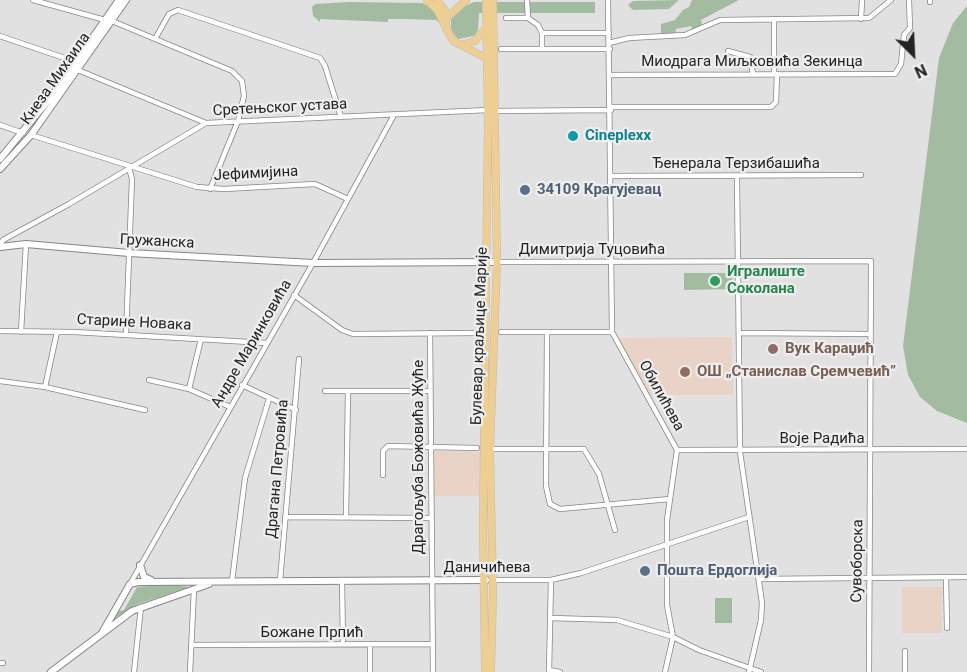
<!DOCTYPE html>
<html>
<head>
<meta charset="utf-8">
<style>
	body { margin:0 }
	#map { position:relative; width:967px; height:672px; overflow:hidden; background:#e1e1e2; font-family:Roboto,sans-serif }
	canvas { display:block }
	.north { position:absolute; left:883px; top:24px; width:60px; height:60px; -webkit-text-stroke:4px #eeeeef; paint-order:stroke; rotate:156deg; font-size:16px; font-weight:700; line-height:24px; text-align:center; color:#232323 }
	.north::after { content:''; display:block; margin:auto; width:21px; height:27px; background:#232323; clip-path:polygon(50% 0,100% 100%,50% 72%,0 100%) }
</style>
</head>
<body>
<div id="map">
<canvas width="967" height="672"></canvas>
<div class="north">N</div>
</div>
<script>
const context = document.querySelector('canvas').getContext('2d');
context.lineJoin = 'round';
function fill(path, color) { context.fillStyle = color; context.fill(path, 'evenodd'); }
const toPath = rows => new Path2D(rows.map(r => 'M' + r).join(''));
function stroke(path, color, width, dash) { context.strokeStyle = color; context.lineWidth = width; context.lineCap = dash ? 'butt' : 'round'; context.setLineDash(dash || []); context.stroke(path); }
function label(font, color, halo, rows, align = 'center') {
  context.font = font + ' Roboto,sans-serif'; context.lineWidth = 4.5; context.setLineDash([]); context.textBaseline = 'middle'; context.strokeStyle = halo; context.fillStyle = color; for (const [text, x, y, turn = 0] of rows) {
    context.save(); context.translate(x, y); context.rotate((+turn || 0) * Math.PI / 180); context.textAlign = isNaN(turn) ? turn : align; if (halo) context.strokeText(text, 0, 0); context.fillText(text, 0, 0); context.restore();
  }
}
fill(toPath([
	[732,337,733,395,650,395,620,342,620,338],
	[434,451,483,452,483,496,434,496],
	[902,587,942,587,942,633,902,633]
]), '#e9d2c6');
fill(toPath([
	[679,0,669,9,633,10,628,5,633,1],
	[692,0,739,0,701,20,702,25,692,29,691,26,676,29,675,34,661,34,661,24,675,20,683,10,689,7],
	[349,2,422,3,433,8,440,23,436,20,404,19,388,19,388,22,320,19,320,22,313,16,312,7,315,4],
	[474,2,525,2,525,13,479,13,478,30,474,36,458,39,451,31,451,19,459,9],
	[530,2,595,2,595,13,530,13],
	[967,6,967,423,937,411,920,397,908,375,903,346,939,58,953,23],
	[684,273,732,273,733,289,684,290],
	[168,584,189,587,138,604,115,618,119,611,124,610,137,587],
	[715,598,732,598,732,623,715,623]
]), '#a3bca1');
const street = toPath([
	[33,0,105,20],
	[527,0,528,18,538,25,542,33,609,33],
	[608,0,612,332,677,450,667,520,667,605,673,637,665,672],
	[930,2,930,0],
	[506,18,528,18],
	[861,19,862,0],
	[112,21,232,71,242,81,244,96,238,121,210,189],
	[0,36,76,62],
	[155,39,169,14,178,10,320,58,325,66,341,117],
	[609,43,629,38,685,35,720,20,869,18,891,0],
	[501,49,610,49],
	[542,49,542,33],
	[728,51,750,57,753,74],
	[78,70,206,123],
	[774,74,774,21],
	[610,75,895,74,901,64,904,35,910,28,909,0],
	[611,107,771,107,776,102,777,74],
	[494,111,611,110],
	[0,125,23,133],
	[31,135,197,187,224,189,315,184,348,199],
	[611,176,861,175],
	[737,177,740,452,762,603,761,620,749,672],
	[0,245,3,240,69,204,206,123,488,110],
	[497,262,871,261,869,672],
	[294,295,342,330,353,334,475,333],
	[0,331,74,332,267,343],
	[21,332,26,244],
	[501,332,612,332],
	[547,332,546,486,550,504,560,509,670,499],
	[430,333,433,672],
	[739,333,870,334],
	[126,334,132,179,129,168],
	[149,380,189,389,230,407],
	[0,381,45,387,145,410],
	[242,385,296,410],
	[45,387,57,332],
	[189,389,201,339],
	[325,391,348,391,346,517],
	[348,391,430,391],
	[490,449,584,449,599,474,615,530],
	[677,450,967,449],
	[383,475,383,451,388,446,477,448],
	[285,517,431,518],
	[946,577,947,628],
	[759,579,967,577],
	[342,580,343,644],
	[493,580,551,580,581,573,749,517],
	[232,581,245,478,269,399],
	[280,581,299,359],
	[130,584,313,263,394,115],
	[551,618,617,620,673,637,699,650,761,672],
	[191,645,433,644],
	[370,645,370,672],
	[905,651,905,672],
	[0,663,3,663],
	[549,670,560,672],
	[134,672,141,607],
	[190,672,194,589],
	[549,672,551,580]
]);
const secondary = toPath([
	[0,159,54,93,119,0],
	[0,169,31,135,126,0],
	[0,247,26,244,129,253,313,263,497,262],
	[140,565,144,577,151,580],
	[102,633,130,584,138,582,486,580],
	[51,672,132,611,209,584]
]);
const primary = toPath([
	[427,0,437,10,453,41,486,58],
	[437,0,446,12,446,29],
	[447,18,466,0],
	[461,45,475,41,485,29],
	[485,672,483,528,488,119,486,0],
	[491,672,493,592,490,449,497,262,493,0]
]);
stroke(street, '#858687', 6);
stroke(secondary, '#858687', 8);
stroke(primary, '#bdbdbd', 8);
stroke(street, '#fff', 4.5);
stroke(secondary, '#fff', 6);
stroke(primary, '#efce92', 7);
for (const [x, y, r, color] of [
	[573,136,6,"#0f9aa8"],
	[525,190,6,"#5c6f8a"],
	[715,281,6,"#2e9e5b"],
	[773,349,6,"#8d6e63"],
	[685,372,6,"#8d6e63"],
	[645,571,6,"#5c6f8a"]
]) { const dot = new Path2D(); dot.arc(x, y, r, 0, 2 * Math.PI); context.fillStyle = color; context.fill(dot); stroke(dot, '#eeeeef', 2); }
label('15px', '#232323', '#eeeeef', [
	["Миодрага Миљковића Зекинца",752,62],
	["Кнеза Михаила",56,79,-55],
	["Сретењског устава",280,108,-3],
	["Ђенерала Терзибашића",736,164],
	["Јефимијина",256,174,-3],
	["Гружанска",157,242,3],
	["Димитрија Туцовића",592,250],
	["Старине Новака",134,323,3],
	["Булевар краљице Марије",480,336,-88],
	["Андре Маринковића",252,344,-60],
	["Обилићева",661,396,61],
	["Воје Радића",822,439],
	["Драгољуба Божовића Жуће",419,457,-90],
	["Драгана Петровића",278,469,-85],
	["Сувоборска",858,561,-89],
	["Даничићева",487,568],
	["Божане Прпић",312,633]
]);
label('bold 15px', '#0d838f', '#eeeeef', [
	["Cineplexx",585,136]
], 'left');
label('bold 15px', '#4e5e75', '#eeeeef', [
	["34109 Крагујевац",537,190],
	["Пошта Ердоглија",657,571]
], 'left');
label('bold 15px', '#27864d', '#eeeeef', [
	["Игралиште",727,272],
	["Соколана",727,289]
], 'left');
label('bold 15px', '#785e54', '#eeeeef', [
	["Вук Караџић",785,349],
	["ОШ „Станислав Сремчевић”",697,372]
], 'left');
</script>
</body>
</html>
